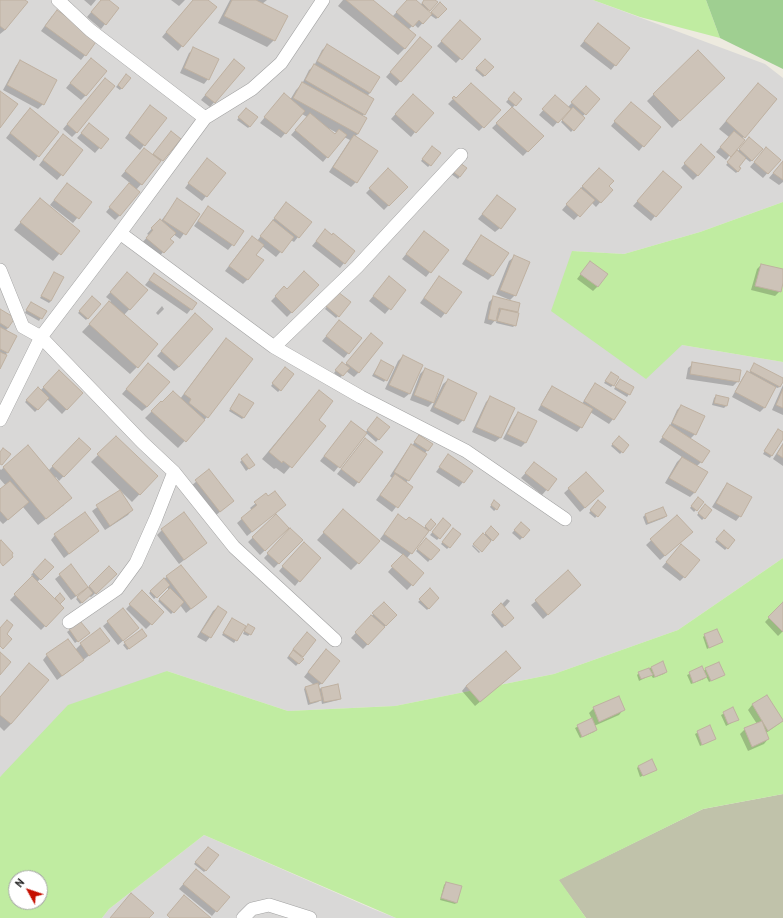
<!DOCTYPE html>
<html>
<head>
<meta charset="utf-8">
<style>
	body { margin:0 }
	#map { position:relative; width:783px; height:918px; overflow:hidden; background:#edeadf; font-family:"PT Sans",sans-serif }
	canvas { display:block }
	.north { position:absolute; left:8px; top:870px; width:40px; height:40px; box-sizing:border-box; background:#fff; border:1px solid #a4a4a4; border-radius:50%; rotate:310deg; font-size:11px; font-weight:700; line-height:16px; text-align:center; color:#1b1b1b }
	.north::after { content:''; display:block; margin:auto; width:14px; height:18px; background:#c50f00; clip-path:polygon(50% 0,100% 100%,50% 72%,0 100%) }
</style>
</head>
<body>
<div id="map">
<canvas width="783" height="918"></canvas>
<div class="north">N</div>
</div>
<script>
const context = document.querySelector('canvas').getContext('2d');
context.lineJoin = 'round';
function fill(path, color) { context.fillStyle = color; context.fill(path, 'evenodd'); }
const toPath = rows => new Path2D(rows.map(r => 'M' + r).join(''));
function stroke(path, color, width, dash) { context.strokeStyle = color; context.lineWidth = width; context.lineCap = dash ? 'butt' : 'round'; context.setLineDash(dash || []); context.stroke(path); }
fill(toPath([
	[0,0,593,0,765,64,783,78,783,202,700,232,624,254,572,251,682,345,783,362,783,558,678,630,554,674,395,706,288,711,167,671,0,777],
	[204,835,373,909,396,918,102,918,109,909]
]), '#d9d8d7');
fill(toPath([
	[783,794,783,918,586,918,558,880,703,809]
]), '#c0c2aa');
fill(toPath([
	[593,0,706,0,720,38,640,17],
	[783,202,783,362,682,345,646,379,551,311,572,251,624,254,700,232],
	[783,558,783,794,703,809,559,880,586,918,396,918,204,835,109,909,102,918,0,918,0,777,68,705,167,671,288,711,395,706,554,674,678,630],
	[16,878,40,878,40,902,16,902]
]), '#c0eca1');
fill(toPath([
	[706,0,783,0,783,69,720,38]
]), '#9fcf91');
fill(toPath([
	[0,0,23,0,5,30,0,34],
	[84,0,96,0,91,6],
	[101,0,107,0,105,24,101,29,87,17],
	[171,0,185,0,179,6],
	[193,0,207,0,182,46,178,51,162,37],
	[230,0,267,0,262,4,274,40,267,47,218,23],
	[343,0,371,0,392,17,408,0,414,0,420,5,425,0,434,0,436,2,427,12,430,14,440,3,446,9,436,19,430,15,418,28,414,24,408,30,405,48,398,55,338,6],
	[52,16,85,55,81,60,41,31],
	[598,24,629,48,611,70,580,46],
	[456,26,479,39,456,63,437,46],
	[416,43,430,48,396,86,386,77],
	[327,46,370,93,367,96,364,114,362,116,358,134,354,137,376,151,356,182,351,187,329,172,350,140,344,137,323,162,291,135,307,117,302,114,281,138,260,123,280,99,290,100,296,90,302,84,309,70,314,66,322,50],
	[328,128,337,133,335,135],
	[194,49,208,79,204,84,180,73,189,53],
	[698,51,723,78,672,128,647,101],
	[485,60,493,67,483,77,475,70],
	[20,61,43,104,38,109,3,90,16,66],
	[87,63,86,95,81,100,66,88],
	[230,65,243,68,210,107,201,100],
	[124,78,129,79,120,90,116,87],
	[105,79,77,132,72,137,63,129],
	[582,92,599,99,582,117,584,118,571,132,561,122,571,110,569,109,553,127,539,115,551,101,568,107],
	[751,92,776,100,742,139,726,160,716,152,729,137,719,129],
	[514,93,521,99,512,108,542,136,523,156,492,128,513,108,506,102],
	[454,98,483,127,479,131,448,104],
	[409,99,415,132,411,137,391,119],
	[626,108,643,146,639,151,611,126],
	[146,111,144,145,140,150,125,138],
	[244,111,250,126,248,128,237,120],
	[25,114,38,156,34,161,6,138],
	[85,129,107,139,95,153,77,138],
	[167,137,180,139,136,190,120,215,115,220,106,212,130,183,121,176,144,149,152,156],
	[749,138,762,149,750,162,745,158,737,167,740,169,736,173,726,165],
	[58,140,82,151,57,180,39,165],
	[430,149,430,165,428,167,421,161],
	[697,150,698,175,693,180,681,168],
	[762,153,779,160,763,178,750,167],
	[783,161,783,182,779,185,769,178],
	[203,164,225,173,202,201,185,188],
	[460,164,466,169,458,179,451,174],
	[388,170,406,187,384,210,366,193],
	[594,173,611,190,596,207,591,202,574,220,562,210],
	[659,177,655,216,651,221,633,206],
	[67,184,90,202,73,223,50,205],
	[497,196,500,228,495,232,478,219],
	[40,200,79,231,53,261,14,230],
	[177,200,198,214,180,239,173,234,169,239,163,252,159,257,142,243,149,235,147,234,155,225,161,221],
	[282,208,298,237,294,242,291,240,276,257,262,246,255,255,247,280,243,284,225,271,247,242,257,241],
	[204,212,243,232,228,250,194,226],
	[424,232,430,272,426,277,402,259],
	[321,235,344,263,340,268,312,246],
	[481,236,493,275,488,280,462,264,477,241],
	[514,257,515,295,509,301,510,300,496,294,509,261],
	[761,265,783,270,783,279,780,291,775,296,751,290,757,269],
	[586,267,598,286,593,291,577,279],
	[54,273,51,301,49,303,40,298],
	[154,274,196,303,187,314,145,285],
	[439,277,445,313,441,318,420,303],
	[123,278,147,290,124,315,137,367,130,374,82,332,111,301,106,297],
	[385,282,405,290,385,314,369,301],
	[318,285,287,317,271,301,284,288,287,290],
	[336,295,338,316,336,318,325,309],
	[92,297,100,304,86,320,78,313],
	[494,297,517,312,515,314,515,325,513,327,496,323,497,318,491,325,484,323,489,302],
	[29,305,45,311,39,321,25,313],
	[162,306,164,309,158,315,156,313],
	[0,310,8,328,5,331,7,353,5,355,0,367],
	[190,319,179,367,174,371,157,356],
	[339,321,361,338,344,358,322,341],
	[366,339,382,343,358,373,354,377,346,371,340,378,334,373,340,365,345,365],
	[226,340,207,417,178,448,145,418,154,409,162,404,180,399,219,347],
	[403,356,422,365,409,394,404,398,385,389,398,361],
	[381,361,393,367,384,382,372,376],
	[693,364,738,381,733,386,686,379,688,368],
	[753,366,783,379,780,386,778,388,775,387,764,408,760,412,732,397,743,377,747,372,749,373],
	[144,369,147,407,142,411,122,394],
	[425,369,433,402,428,407,410,400,420,374],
	[283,370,280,390,278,392,271,386],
	[59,371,82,393,62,414,47,399,35,412,25,402,38,389,40,391],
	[609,375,613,385,611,387,604,383],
	[448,380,463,420,458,425,430,411,443,384],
	[618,382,633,388,627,397,614,389],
	[596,384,613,419,609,424,590,412,581,427,577,432,538,410,548,392,552,387,582,404,591,389],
	[783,385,783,415,772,410],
	[319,391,317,420,325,426,284,474,276,468,274,469,262,459],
	[716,396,728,399,726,406,724,408,712,405,714,398],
	[237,397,244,417,242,419,229,411],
	[490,398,514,409,500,438,495,442,472,432,486,402],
	[681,406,695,434,690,439,701,462,696,467,706,472,694,493,690,497,665,483,677,462,682,457,659,442,669,428,677,410],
	[518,413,526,442,521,447,503,439,514,418],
	[375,421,388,427,376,442,366,433,334,472,320,461,347,427,365,433],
	[776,432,783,433,783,437,770,458,763,454],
	[116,437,157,476,132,502,91,462],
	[619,437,628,445,620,454,611,446],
	[417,438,431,444,406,483,412,487,392,512,376,500,392,478,390,476,407,450,412,446],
	[79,439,89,449,59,481,56,477,55,478,64,505,38,525,23,507,3,524,0,521,0,491,6,486,0,479,0,469,1,470,28,446,48,471],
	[783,443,783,466,773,459],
	[361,444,382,452,354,487,337,474],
	[448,455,463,482,459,487,436,472],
	[242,460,252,466,246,471,240,462],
	[530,468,555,480,542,495,521,478],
	[209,471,228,505,215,516,191,486],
	[586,473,598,496,580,512,564,493],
	[727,484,740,516,736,521,712,507,723,489],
	[119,491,132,510,128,515,105,530,92,511],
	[266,495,280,509,247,536,237,523,252,510,250,508],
	[698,498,703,502,694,512,690,508],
	[598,502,605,507,595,518,589,513],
	[492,504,499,506,494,511,490,507],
	[705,506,711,511,702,520,697,515],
	[398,515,406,521,423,529,431,521,435,524,407,558,423,573,407,590,388,572,403,555,380,539],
	[645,515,666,516,664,518,646,525,643,517],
	[276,516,288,528,260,555,248,542],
	[677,516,687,536,660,560,646,545],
	[337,518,358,563,351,570,317,540],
	[441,522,439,538,437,540,430,535],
	[521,523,529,530,520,540,512,533],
	[491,527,498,534,490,542,484,535],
	[162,530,206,543,179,564,157,535],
	[290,530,301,540,274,568,264,558],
	[98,531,64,558,51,540,55,535],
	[451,531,449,547,447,549,441,544],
	[724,532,734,540,725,550,715,542],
	[426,540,438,550,428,562,416,551],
	[473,545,480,552,479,553,472,546],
	[299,548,299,581,295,586,279,571],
	[677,550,684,577,680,581,662,567],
	[45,560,52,567,37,582,54,600,60,595,64,599,59,604,63,608,41,630,10,600,33,576,31,575],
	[71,566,88,588,109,567,116,574,91,597,89,596,80,604,76,599,83,593,82,592,71,600,55,579],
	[181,566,201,601,186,613,180,605,171,614,158,601,169,590,167,587,154,599,149,593,164,579],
	[430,590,438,598,427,610,418,602],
	[576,590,543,619,531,605,536,601],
	[142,592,163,612,146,629,126,609],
	[507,599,510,601,504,608,513,618,502,628,491,615],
	[384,603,396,615,363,649,351,638],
	[783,603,783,631,778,636,765,622],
	[218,607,210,637,206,642,197,637,213,611],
	[123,609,133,632,118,645,103,626],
	[230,621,245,626,234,643,222,635],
	[80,622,86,635,75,643,67,632],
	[246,627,250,634,248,636,243,634],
	[141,630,144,638,127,650,123,645],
	[305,635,315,640,301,657,302,659,296,666,287,658],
	[705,635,722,641,707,649,703,637],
	[108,641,57,680,43,660,47,655,75,650,81,644],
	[321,655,322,683,317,687,318,691,321,688,340,698,338,700,322,704,321,699,318,702,308,705,304,689,306,687,314,685,304,677],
	[662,663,666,672,664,674,653,678,651,675,639,681,637,675,639,673],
	[29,664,11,724,4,731,0,727,0,697],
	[702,668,703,671,706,669,724,675,709,682,706,676,704,679,691,684,687,675],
	[515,672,475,706,462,691,466,686],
	[767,696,783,721,766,733,768,739,764,744,748,751,740,734,745,729,757,724,748,710,752,705],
	[594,708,623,710,619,715,594,726,596,730,594,732,580,738,575,728,592,719,589,713],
	[733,709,737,720,726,726,721,715],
	[710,726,715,739,700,746,695,734],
	[639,766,655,770,640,777,637,768],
	[206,850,206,870,204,872,194,864],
	[191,875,216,911,212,916,179,889],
	[446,883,457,902,455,904,440,900,444,885]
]), '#0003');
const building = toPath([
	[0,0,25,0,28,2,5,30,0,26,0,0],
	[101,0,109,0,119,8,106,25,91,12,101,0],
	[193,0,208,0,217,7,183,47,166,32,193,0],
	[232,0,256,0,288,16,275,41,224,16,232,0],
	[346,0,373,0,416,35,405,49,346,0],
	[407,0,416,0,432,14,423,24,419,20,413,27,396,12,407,0],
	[424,0,435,0,438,2,430,11,422,3,424,0],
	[440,2,447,9,438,18,431,12,440,2],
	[57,10,98,39,86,56,45,26,57,10],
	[460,20,481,39,462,60,441,41,460,20],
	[598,23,630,48,616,66,584,41,598,23],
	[420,37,432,47,401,82,390,72,420,37],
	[327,44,380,77,370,93,317,61,327,44],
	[193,47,219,59,209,80,184,68,193,47],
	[698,50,725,78,680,121,653,94,698,50],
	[91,58,107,71,86,96,70,83,91,58],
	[234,59,245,68,215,103,205,95,234,59],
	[485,59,494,67,485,76,476,68,485,59],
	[20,60,57,80,44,105,7,85,20,60],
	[314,64,374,99,365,115,305,80,314,64],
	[126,74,131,78,122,89,118,85,126,74],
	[105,78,115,86,77,133,67,124,105,78],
	[302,82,367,118,358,134,293,98,302,82],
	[471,83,501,110,484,128,452,98,454,96,456,98,471,83],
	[758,83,777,99,745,138,726,121,758,83],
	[586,86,600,99,586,115,571,102,586,86],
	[0,91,18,104,0,128,0,91],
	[514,92,522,99,516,106,508,99,514,92],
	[284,93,305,111,286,134,264,117,284,93],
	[413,94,434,113,416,133,395,114,413,94],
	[555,95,571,109,558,123,542,109,555,95],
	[631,102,661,127,644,147,614,121,631,102],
	[150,105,167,118,145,146,129,133,150,105],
	[512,107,544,136,528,152,496,123,512,107],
	[573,107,585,118,574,131,562,120,573,107],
	[30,108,59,132,39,157,10,133,30,108],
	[246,108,258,117,250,127,238,117,246,108],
	[310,113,335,134,339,129,347,135,328,158,295,130,310,113],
	[89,123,109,139,101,149,81,133,89,123],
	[171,131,181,139,163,161,153,154,171,131],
	[734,131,745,140,731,157,720,147,734,131],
	[63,134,83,150,63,176,43,160,63,134],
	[354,135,378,151,357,183,333,167,354,135],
	[749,137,763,149,752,161,739,149,749,137],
	[701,144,715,157,698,176,684,163,701,144],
	[432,146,441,153,431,166,422,159,432,146],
	[766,147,781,160,768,174,754,162,766,147],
	[144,148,161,161,142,185,125,171,144,148],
	[737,150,746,158,739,167,741,168,738,172,727,162,737,150],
	[207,158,226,173,207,197,188,183,207,158],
	[783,161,783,180,773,173,783,161],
	[460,163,467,168,460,177,452,171,460,163],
	[388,168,408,187,389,206,369,188,388,168],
	[599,168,614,181,609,186,613,190,601,203,582,186,599,168],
	[663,171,682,187,656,217,637,201,663,171],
	[67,183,92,202,79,219,54,200,67,183],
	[129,183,140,192,120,216,109,207,129,183],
	[581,188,595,200,580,217,566,204,581,188],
	[497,195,516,209,501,229,482,214,497,195],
	[40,198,80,231,61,255,20,222,40,198],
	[177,198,200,214,186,235,163,220,177,198],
	[286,202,312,222,299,238,274,218,286,202],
	[208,206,244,231,234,246,198,221,208,206],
	[160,219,176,233,170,239,174,242,164,253,146,238,153,230,151,228,160,219],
	[273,220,294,237,282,253,260,236,273,220],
	[325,229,332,235,333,233,355,251,345,264,316,241,325,229],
	[424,231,449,250,431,273,406,254,424,231],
	[481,235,509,253,493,276,466,259,481,235],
	[252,236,264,245,256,255,264,260,248,280,229,266,252,236],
	[514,255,530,262,516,296,500,290,514,255],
	[590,261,608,274,598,287,580,274,590,261],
	[761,264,783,269,783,283,781,292,755,286,761,264],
	[304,271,319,285,292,313,275,296,284,286,287,289,304,271],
	[54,272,64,277,51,301,41,296,54,272],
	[127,272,148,290,130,310,110,292,127,272],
	[154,273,197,303,192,310,149,280,154,273],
	[389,276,406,290,391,310,373,296,389,276],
	[439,276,462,292,446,314,424,298,439,276],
	[338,292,351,302,339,317,326,306,338,292],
	[92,296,101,304,88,319,79,311,92,296],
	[493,296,520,303,518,312,499,308,496,321,488,319,493,296],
	[109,301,158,344,138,368,89,324,109,301],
	[31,302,47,311,42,319,26,310,31,302],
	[0,309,15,318,8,328,0,323,0,309],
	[501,309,519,313,516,326,497,321,501,309],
	[195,313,213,329,179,367,161,351,195,313],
	[339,320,362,338,349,354,326,336,339,320],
	[0,327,17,336,8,353,0,349,0,327],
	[371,333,383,343,359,373,346,363,371,333],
	[226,338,253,359,208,418,189,403,191,399,184,394,226,338],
	[0,352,7,355,0,369,0,352],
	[403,355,423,365,410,394,389,385,403,355],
	[381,360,394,367,387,381,374,374,381,360],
	[342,362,350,368,343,376,335,370,342,362],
	[692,362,741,370,739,382,690,374,692,362],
	[148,363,170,382,147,407,126,389,148,363],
	[754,363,783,378,783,382,780,387,750,371,754,363],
	[285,367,294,374,281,391,272,383,285,367],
	[425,368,444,376,434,403,414,395,425,368],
	[59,370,83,393,67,410,43,387,59,370],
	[747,371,776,387,765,408,735,392,747,371],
	[611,372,619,377,614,386,605,381,611,372],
	[448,379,477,393,464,421,434,407,448,379],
	[620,379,634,387,630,395,615,387,620,379],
	[595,383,626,402,614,420,584,401,595,383],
	[552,386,593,409,582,428,541,405,552,386],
	[38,387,49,398,38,410,26,400,38,387],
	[783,389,783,408,776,405,783,389],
	[319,390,333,401,319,420,326,426,292,468,283,461,282,463,269,452,319,390],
	[173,391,205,420,186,442,151,411,161,401,162,402,173,391],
	[239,394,254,403,244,418,230,409,239,394],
	[716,395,729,398,727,406,714,403,716,395],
	[490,396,515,408,501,438,476,427,490,396],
	[681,405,705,416,696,435,672,423,681,405],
	[518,412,537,421,526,443,507,434,518,412],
	[377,417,390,427,379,440,367,430,377,417],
	[351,421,367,433,340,468,324,456,351,421],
	[670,425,710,451,702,463,662,437,670,425],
	[778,429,783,432,783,439,772,456,764,451,778,429],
	[419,435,433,444,428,451,414,442,419,435],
	[116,436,158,476,140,495,97,454,116,436],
	[619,436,629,445,623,453,612,444,619,436],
	[79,438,91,449,64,477,52,466,79,438],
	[365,438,383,452,359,483,341,469,365,438],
	[411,444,427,454,409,481,394,472,411,444],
	[783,444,783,458,777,454,783,444],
	[28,445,72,498,46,519,3,467,28,445],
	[3,448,11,454,2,465,0,464,0,452,3,448],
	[247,454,255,465,249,469,241,459,247,454],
	[448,454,473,471,464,483,439,467,448,454],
	[682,457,708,472,695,493,669,478,682,457],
	[534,462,557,479,548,491,525,473,534,462],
	[209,469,234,501,220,512,195,480,209,469],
	[586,472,604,491,585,508,568,488,586,472],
	[395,474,413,487,398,508,380,495,395,474],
	[10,481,29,502,8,520,0,511,0,489,10,481],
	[727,483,752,497,741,517,716,503,727,483],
	[120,490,133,510,110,526,96,505,120,490],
	[275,491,286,505,252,532,241,518,257,505,254,502,266,493,268,496,275,491],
	[698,497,704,502,697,511,691,506,698,497],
	[494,500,500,505,497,510,491,505,494,500],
	[598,500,606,507,598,517,590,510,598,500],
	[705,504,712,510,705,519,698,513,705,504],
	[663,507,667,516,648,523,645,514,663,507],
	[343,509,380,541,359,564,323,532,343,509],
	[85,512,99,531,69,554,54,534,85,512],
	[184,512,207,543,184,560,161,529,184,512],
	[276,514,289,528,265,551,252,537,276,514],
	[398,514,406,520,409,517,429,531,412,554,384,534,398,514],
	[677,515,693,532,665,556,650,539,677,515],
	[443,518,451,525,440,539,432,532,443,518],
	[431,519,436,524,430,531,425,526,431,519],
	[521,522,530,530,523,538,514,530,521,522],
	[491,526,499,534,493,541,485,533,491,526],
	[290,528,303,540,279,564,267,553,290,528],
	[453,528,461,534,450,548,442,542,453,528],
	[724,530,735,540,728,549,716,539,724,530],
	[483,533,491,541,482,552,473,544,483,533],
	[426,538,440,550,431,560,417,549,426,538],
	[1,540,13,553,12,555,13,557,3,566,0,562,0,541,1,540],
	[304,542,321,558,300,582,282,566,304,542],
	[681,544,700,560,685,578,666,562,681,544],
	[403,554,424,573,413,586,391,566,403,554],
	[45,559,54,567,41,580,33,572,45,559],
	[71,564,88,587,76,596,59,574,71,564],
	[181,565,207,597,191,609,166,576,181,565],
	[109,566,117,574,96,594,89,586,109,566],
	[568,570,581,585,548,615,535,600,568,570],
	[32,576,64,608,46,627,14,594,32,576],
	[164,578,170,585,157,598,150,591,164,578],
	[88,587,93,593,82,603,77,597,88,587],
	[170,588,184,602,174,613,159,599,170,588],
	[430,588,439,598,429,609,419,599,430,588],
	[142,590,164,612,152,625,129,604,142,590],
	[60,593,65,599,60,604,55,598,60,593],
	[384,602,397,615,386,626,372,613,384,602],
	[783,602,783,632,768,617,783,602],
	[501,603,514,618,505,626,492,612,501,603],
	[218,606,227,612,211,638,201,632,218,606],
	[123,608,139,628,123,641,107,621,123,608],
	[371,615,385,627,368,645,355,632,371,615],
	[232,618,246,626,237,641,223,633,232,618],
	[7,620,13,625,7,634,12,639,3,649,0,646,0,628,7,620],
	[80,621,90,633,78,642,69,629,80,621],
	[248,624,255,628,251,635,244,631,248,624],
	[100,628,110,641,89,656,80,643,100,628],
	[142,629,147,636,129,649,124,642,142,629],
	[717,629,723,642,709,648,704,634,717,629],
	[307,632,316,640,303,657,293,649,307,632],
	[68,639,84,660,62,676,46,654,68,639],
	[326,649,340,661,322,684,308,672,326,649],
	[293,650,304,659,299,664,289,656,293,650],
	[506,651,521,668,480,702,466,686,506,651],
	[0,652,11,662,0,675,0,652],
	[663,661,667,672,655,677,651,667,663,661],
	[719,662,725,675,711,681,705,668,719,662],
	[29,663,49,680,11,724,0,715,0,697,29,663],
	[702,666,707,677,693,683,689,672,702,666],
	[649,668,653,675,641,679,638,672,649,668],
	[318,683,322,700,310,703,305,687,318,683],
	[338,684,341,699,324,702,321,688,338,684],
	[767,695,783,720,783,721,768,731,752,704,767,695],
	[619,696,625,710,599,722,593,707,619,696],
	[733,707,739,720,728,724,723,712,733,707],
	[592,718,597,730,582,737,577,725,592,718],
	[762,721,769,739,752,747,744,728,762,721],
	[710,725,716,739,702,745,697,731,710,725],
	[652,759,657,770,643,776,638,766,652,759],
	[208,847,219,855,206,871,195,862,208,847],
	[196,869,230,897,217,912,183,884,196,869],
	[446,882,462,886,457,903,441,898,446,882],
	[131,893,154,913,149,918,110,918,131,893],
	[184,895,211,918,170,918,167,915,184,895]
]);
fill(building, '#cdc3b8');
stroke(building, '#bfb1a1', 1);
const street = toPath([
	[205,118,252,89,281,63,323,0],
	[120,233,274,347,361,397,466,451,565,519],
	[0,270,23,327,41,337,142,442,174,472,234,547,335,640],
	[274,347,357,267,461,155],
	[0,420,41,337,120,233,205,118,90,30,58,0],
	[69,622,117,589,136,563,156,518,174,472],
	[243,918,252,909,269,905,310,918]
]);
stroke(street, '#a2a2a2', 14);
stroke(street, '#fff', 13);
</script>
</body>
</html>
